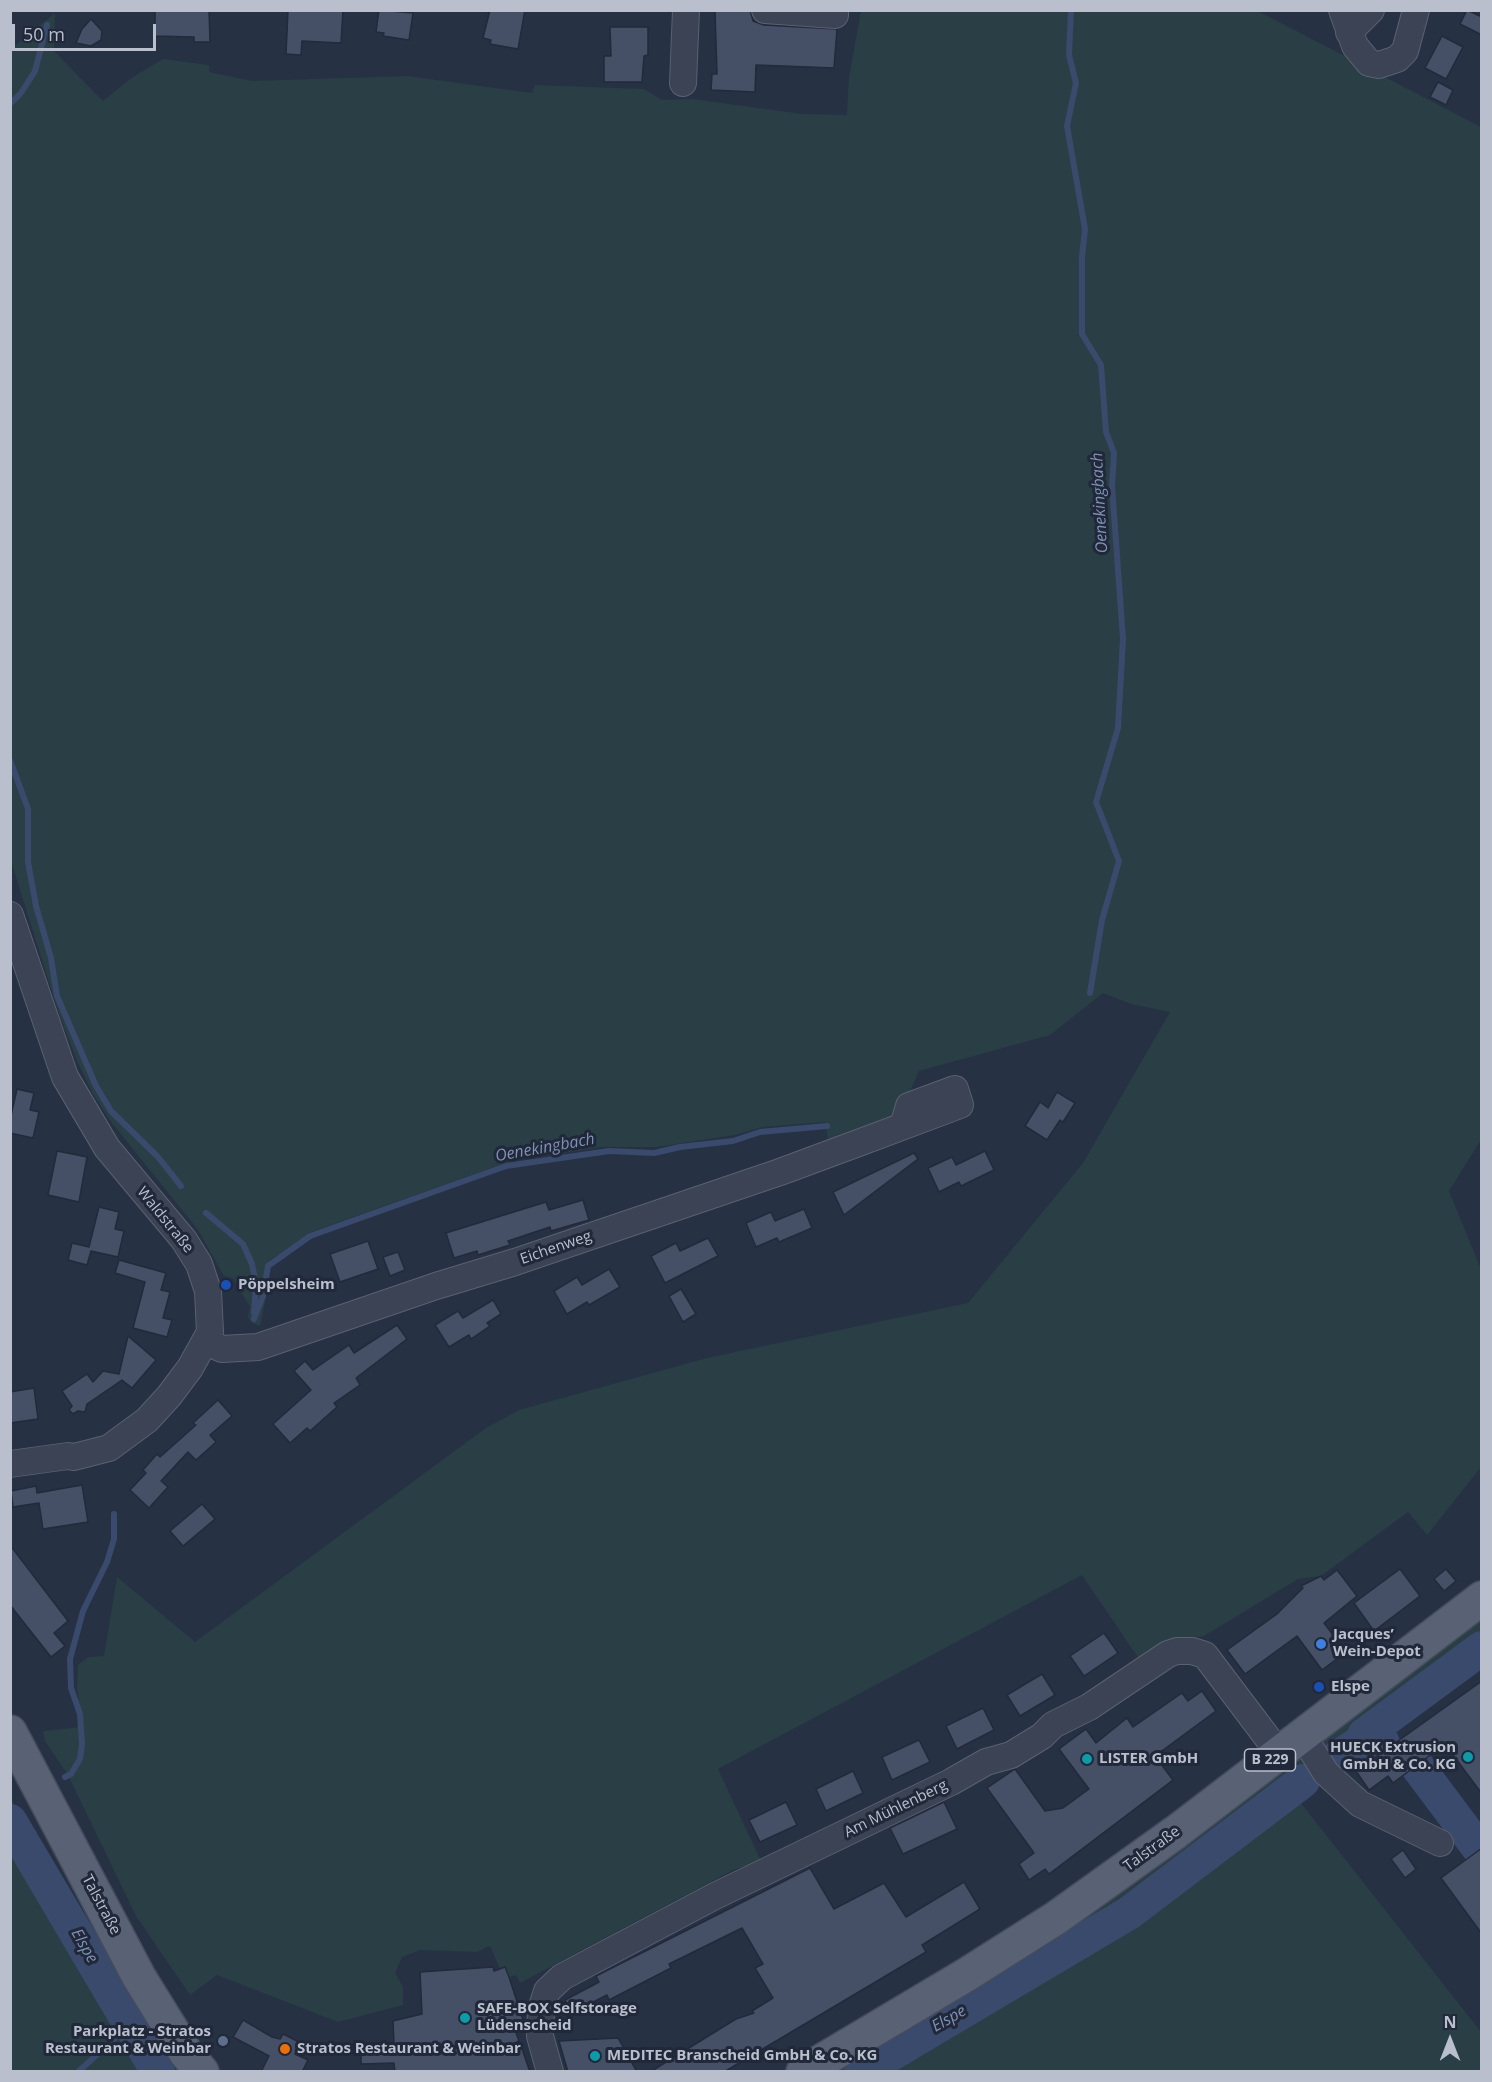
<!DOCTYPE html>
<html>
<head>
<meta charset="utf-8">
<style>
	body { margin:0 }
	#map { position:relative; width:1492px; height:2082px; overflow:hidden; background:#263144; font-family:"Open Sans",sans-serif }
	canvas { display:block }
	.frame { position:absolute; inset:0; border:12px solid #b9bfcd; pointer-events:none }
	.north { position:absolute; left:1420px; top:2010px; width:60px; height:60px; -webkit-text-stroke:4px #202839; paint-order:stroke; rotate:0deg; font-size:16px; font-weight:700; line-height:24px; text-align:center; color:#b9bfcd }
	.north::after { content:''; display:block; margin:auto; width:21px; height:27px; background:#b9bfcd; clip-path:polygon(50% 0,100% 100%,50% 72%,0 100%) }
	.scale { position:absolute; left:12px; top:24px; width:144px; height:27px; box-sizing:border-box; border:3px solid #b9bfcd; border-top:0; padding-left:8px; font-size:18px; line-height:21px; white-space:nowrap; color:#b9bfcd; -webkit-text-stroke:4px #202839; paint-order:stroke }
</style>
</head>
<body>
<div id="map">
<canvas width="1492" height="2082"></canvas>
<div class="frame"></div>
<div class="north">N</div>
<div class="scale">50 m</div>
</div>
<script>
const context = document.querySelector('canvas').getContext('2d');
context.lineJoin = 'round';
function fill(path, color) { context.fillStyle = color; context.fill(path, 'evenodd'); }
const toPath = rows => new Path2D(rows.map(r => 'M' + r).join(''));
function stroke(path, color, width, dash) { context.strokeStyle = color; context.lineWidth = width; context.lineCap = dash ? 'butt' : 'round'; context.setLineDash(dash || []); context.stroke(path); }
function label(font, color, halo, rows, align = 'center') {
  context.font = font + ' "Open Sans",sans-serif'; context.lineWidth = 6; context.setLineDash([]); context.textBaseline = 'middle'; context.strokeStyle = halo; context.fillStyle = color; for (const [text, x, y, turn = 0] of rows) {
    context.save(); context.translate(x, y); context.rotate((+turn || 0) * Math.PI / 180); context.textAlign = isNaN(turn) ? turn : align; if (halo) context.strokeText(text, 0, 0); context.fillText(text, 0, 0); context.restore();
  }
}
fill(toPath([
	[861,11,1258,11,1481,127,1482,1138,1449,1191,1481,1269,1482,1466,1427,1535,1408,1512,1321,1576,1298,1579,1204,1636,1162,1643,1139,1659,1082,1575,718,1769,761,1861,733,1870,520,1983,516,1975,509,1977,500,1969,490,1946,477,1952,420,1950,402,1957,395,1973,403,1987,403,2005,338,2022,217,1975,190,1995,136,1916,68,1775,45,1741,43,1731,82,1727,77,1687,78,1665,88,1657,104,1656,117,1577,195,1642,486,1428,519,1410,707,1358,968,1303,1083,1163,1170,1012,1131,1004,1103,993,1050,1035,919,1071,899,1117,828,1142,826,1122,762,1127,735,1135,657,1147,602,1147,508,1162,311,1232,269,1261,261,1295,266,1297,260,1326,252,1323,248,1317,250,1307,233,1278,224,1276,198,1230,112,1123,93,1094,77,1061,59,1014,11,861,11,49,55,13,54,51,103,101,130,79,163,59,209,65,209,72,252,81,407,76,532,93,535,85,644,89,662,100,693,99,802,114,847,115,849,77],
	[1481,1614,1481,1666,1297,1798,1481,2032,1481,2071,831,2072],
	[10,1797,141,2029,179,2071,11,2071]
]), '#293f45');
stroke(toPath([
	[1071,10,1069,55,1076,83,1067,126,1085,229,1082,257,1082,334,1101,365,1106,432,1114,453,1112,486,1123,639,1118,728,1096,802,1119,861,1102,920,1090,993],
	[10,104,21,93,35,71,47,25],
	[10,760,28,809,28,862,36,906,51,958,57,996,96,1086,111,1111,158,1157,181,1186],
	[206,1213,243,1244,252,1264,256,1284,254,1313],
	[254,1319,263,1296,268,1266,310,1236,506,1166,609,1151,654,1153,680,1147,733,1141,760,1132,827,1126],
	[65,1777,71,1774,80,1759,82,1744,80,1714,71,1688,70,1659,83,1611,107,1562,114,1539,114,1514],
	[78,2072,130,2024]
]), '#3a4a6c', 6);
stroke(toPath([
	[1362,1741,1364,1735,1482,1648],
	[1417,1766,1480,1850],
	[1322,1768,1362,1741,1383,1743],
	[10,1821,158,2072],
	[861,2072,1129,1913,1303,1781]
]), '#3a4a6c', 34);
const building = toPath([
	[155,10,209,10,210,42,194,42,194,37,155,36,155,10],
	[288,10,343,10,341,43,302,41,301,55,286,54,288,10],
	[379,10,413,13,409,40,383,36,384,33,376,32,379,10],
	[490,10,525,10,518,49,490,44,491,40,483,38,490,10],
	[715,10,750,10,753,21,764,25,837,29,834,68,756,65,755,92,711,90,712,74,717,74,715,10],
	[1467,10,1482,17,1482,35,1460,24,1467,10],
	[91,19,102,31,101,40,91,46,76,43,82,29,91,19],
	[610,27,648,27,648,55,644,56,642,82,604,82,604,56,611,56,610,27],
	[1442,36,1463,47,1446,79,1425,68,1442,36],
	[1438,82,1453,90,1446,105,1430,97,1438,82],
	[17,1089,34,1093,30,1110,39,1112,33,1138,10,1133,10,1120,17,1089],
	[1057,1092,1075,1103,1063,1122,1060,1120,1047,1140,1025,1126,1040,1102,1048,1108,1057,1092],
	[57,1151,87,1157,79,1202,48,1195,57,1151],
	[985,1151,994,1170,961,1186,959,1182,939,1192,928,1168,952,1157,956,1165,985,1151],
	[914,1153,918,1159,844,1215,833,1192,914,1153],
	[583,1200,589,1220,551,1231,550,1227,508,1241,510,1245,478,1255,477,1251,454,1258,446,1233,546,1202,549,1210,583,1200],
	[99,1207,119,1212,115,1229,124,1231,118,1257,91,1251,87,1265,68,1260,72,1243,89,1247,99,1207],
	[804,1209,812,1228,779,1242,777,1238,756,1247,746,1223,771,1212,775,1221,804,1209],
	[708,1238,718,1256,665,1283,651,1256,676,1243,680,1251,708,1238],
	[368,1241,378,1269,340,1282,330,1254,368,1241],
	[398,1252,405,1270,390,1276,383,1257,398,1252],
	[119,1260,166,1273,161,1290,170,1292,163,1318,172,1320,167,1337,133,1328,145,1282,115,1273,119,1260],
	[609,1269,620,1287,589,1305,587,1302,567,1314,554,1291,577,1277,582,1285,609,1269],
	[681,1289,696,1314,683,1322,669,1296,681,1289],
	[493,1300,501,1314,487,1323,490,1326,471,1339,469,1335,449,1347,435,1325,458,1311,463,1318,493,1300],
	[397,1325,407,1339,356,1378,360,1385,334,1403,337,1407,310,1431,307,1428,290,1443,273,1424,311,1390,294,1371,305,1361,313,1370,349,1345,354,1353,397,1325],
	[128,1336,156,1360,132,1388,122,1380,87,1404,85,1412,78,1411,73,1414,69,1410,72,1406,62,1391,87,1374,93,1382,103,1371,119,1374,128,1336],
	[34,1388,38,1419,10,1423,10,1392,34,1388],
	[218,1400,232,1416,210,1435,216,1442,196,1460,188,1452,161,1481,168,1487,149,1508,130,1490,146,1473,143,1470,157,1454,160,1457,196,1425,193,1423,218,1400],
	[82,1485,88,1522,43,1529,39,1503,13,1507,11,1491,36,1486,37,1493,82,1485],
	[202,1504,215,1519,183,1546,170,1531,202,1504],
	[10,1545,68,1621,54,1633,65,1646,51,1657,10,1605,10,1545],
	[1400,1569,1420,1596,1374,1631,1354,1603,1400,1569],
	[1446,1569,1456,1581,1444,1591,1434,1579,1446,1569],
	[1337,1570,1357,1596,1324,1623,1346,1652,1322,1670,1297,1636,1245,1674,1227,1650,1277,1614,1303,1588,1301,1586,1321,1576,1324,1580,1337,1570],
	[1104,1633,1118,1653,1084,1676,1070,1656,1104,1633],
	[1042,1674,1055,1695,1020,1716,1007,1695,1042,1674],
	[1482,1681,1482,1794,1445,1744,1393,1783,1388,1776,1369,1790,1356,1771,1482,1681],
	[1202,1691,1216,1711,1155,1756,1173,1780,1049,1874,1045,1869,1029,1880,1019,1864,1034,1853,987,1788,1015,1769,1045,1811,1063,1808,1089,1789,1059,1749,1086,1729,1096,1743,1127,1718,1133,1727,1182,1693,1188,1701,1202,1691],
	[983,1708,994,1730,957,1749,946,1726,983,1708],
	[919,1740,930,1762,892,1780,882,1757,919,1740],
	[853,1771,863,1793,826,1811,816,1789,853,1771],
	[786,1802,797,1825,760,1842,749,1820,786,1802],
	[944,1802,957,1829,903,1854,890,1828,944,1802],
	[1482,1848,1482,1934,1441,1878,1482,1848],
	[1403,1850,1416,1869,1405,1878,1391,1859,1403,1850],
	[810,1868,834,1909,884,1883,906,1917,964,1882,980,1909,922,1945,926,1952,724,2072,650,2072,736,2019,754,2013,752,2011,773,1998,755,1968,763,1964,742,1928,669,1964,671,1968,609,2000,607,1995,572,2013,565,2000,599,1982,596,1976,810,1868],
	[493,1967,494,1971,505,1967,509,1977,524,2023,514,2027,519,2041,515,2043,520,2043,530,2072,395,2072,394,2063,361,2064,361,2044,394,2043,393,2021,422,2014,420,1972,493,1967],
	[243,2020,272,2037,280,2039,283,2034,301,2043,295,2054,308,2060,302,2072,261,2072,269,2056,233,2037,243,2020],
	[618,2038,637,2072,568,2072,559,2041,618,2038]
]);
fill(building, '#455067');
stroke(building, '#222a3b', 1.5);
const minor = toPath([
	[765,10,835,15,835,10],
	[1342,10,1355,46,1369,63,1379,65,1397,59,1405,51,1416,10],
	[1349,32,1371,10],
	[683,83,686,10],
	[10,915,65,1077,107,1148,184,1240,199,1264,208,1291,210,1332,190,1368,169,1396,147,1420,109,1448,74,1457,68,1456,10,1464],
	[207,1342,222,1349,258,1347,436,1286,515,1262,780,1172,861,1142,960,1105,955,1089,909,1106,903,1126],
	[1303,1736,1326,1773,1360,1804,1440,1843],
	[550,2072,540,2036,541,2010,547,1991,562,1977,715,1896,951,1782,986,1762,1011,1755,1042,1736,1053,1725,1089,1707,1168,1654,1177,1651,1192,1651,1205,1655,1279,1753]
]);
const major = toPath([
	[10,1732,139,1977,186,2053,202,2072],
	[803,2072,966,1975,1056,1918,1176,1832,1482,1598]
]);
stroke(minor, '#5a6171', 28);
stroke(major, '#454c5d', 36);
stroke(minor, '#3b4354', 26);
stroke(major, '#596274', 33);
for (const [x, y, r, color] of [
	[226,1285,6,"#1a4fb4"],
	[1321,1644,6,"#3f7fe0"],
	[1319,1687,6,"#1a4fb4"],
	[1468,1757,6,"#0f9aa8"],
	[1087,1759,6,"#0f9aa8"],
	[465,2018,6,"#0f9aa8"],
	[223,2041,6,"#5c6f8a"],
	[285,2049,6,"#e8710a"],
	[595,2056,6,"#0f9aa8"]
]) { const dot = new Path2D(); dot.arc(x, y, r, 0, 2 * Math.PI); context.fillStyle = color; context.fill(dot); stroke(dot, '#202839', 2); }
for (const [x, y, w] of [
	[1270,1760,51]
]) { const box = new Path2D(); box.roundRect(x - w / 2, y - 11, w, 22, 4.5); context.fillStyle = '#202839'; context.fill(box); stroke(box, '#b9bfcd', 1.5); }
label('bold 14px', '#b9bfcd', null, [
	["B 229",1270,1760]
]);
label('15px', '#b9bfcd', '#202839', [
	["Waldstraße",165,1220,51],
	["Eichenweg",556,1248,-19],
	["Am Mühlenberg",896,1809,-26],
	["Talstraße",1152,1849,-36],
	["Talstraße",101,1905,62]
]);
label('bold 15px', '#b9bfcd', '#202839', [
	["Pöppelsheim",238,1285],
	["Jacques’",1333,1635],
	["Wein-Depot",1333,1652],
	["Elspe",1331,1687],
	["HUECK Extrusion",1456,1748,"right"],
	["GmbH & Co. KG",1456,1765,"right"],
	["LISTER GmbH",1099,1759],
	["SAFE-BOX Selfstorage",477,2009],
	["Lüdenscheid",477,2026],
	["Parkplatz - Stratos",211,2032,"right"],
	["Restaurant & Weinbar",211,2049,"right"],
	["Stratos Restaurant & Weinbar",297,2049],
	["MEDITEC Branscheid GmbH & Co. KG",607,2056]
], 'left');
label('italic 16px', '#7f91b5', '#202839', [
	["Oenekingbach",1100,503,-93],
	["Oenekingbach",545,1148,-10],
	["Elspe",84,1946,60],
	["Elspe",949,2019,-30]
]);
</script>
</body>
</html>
